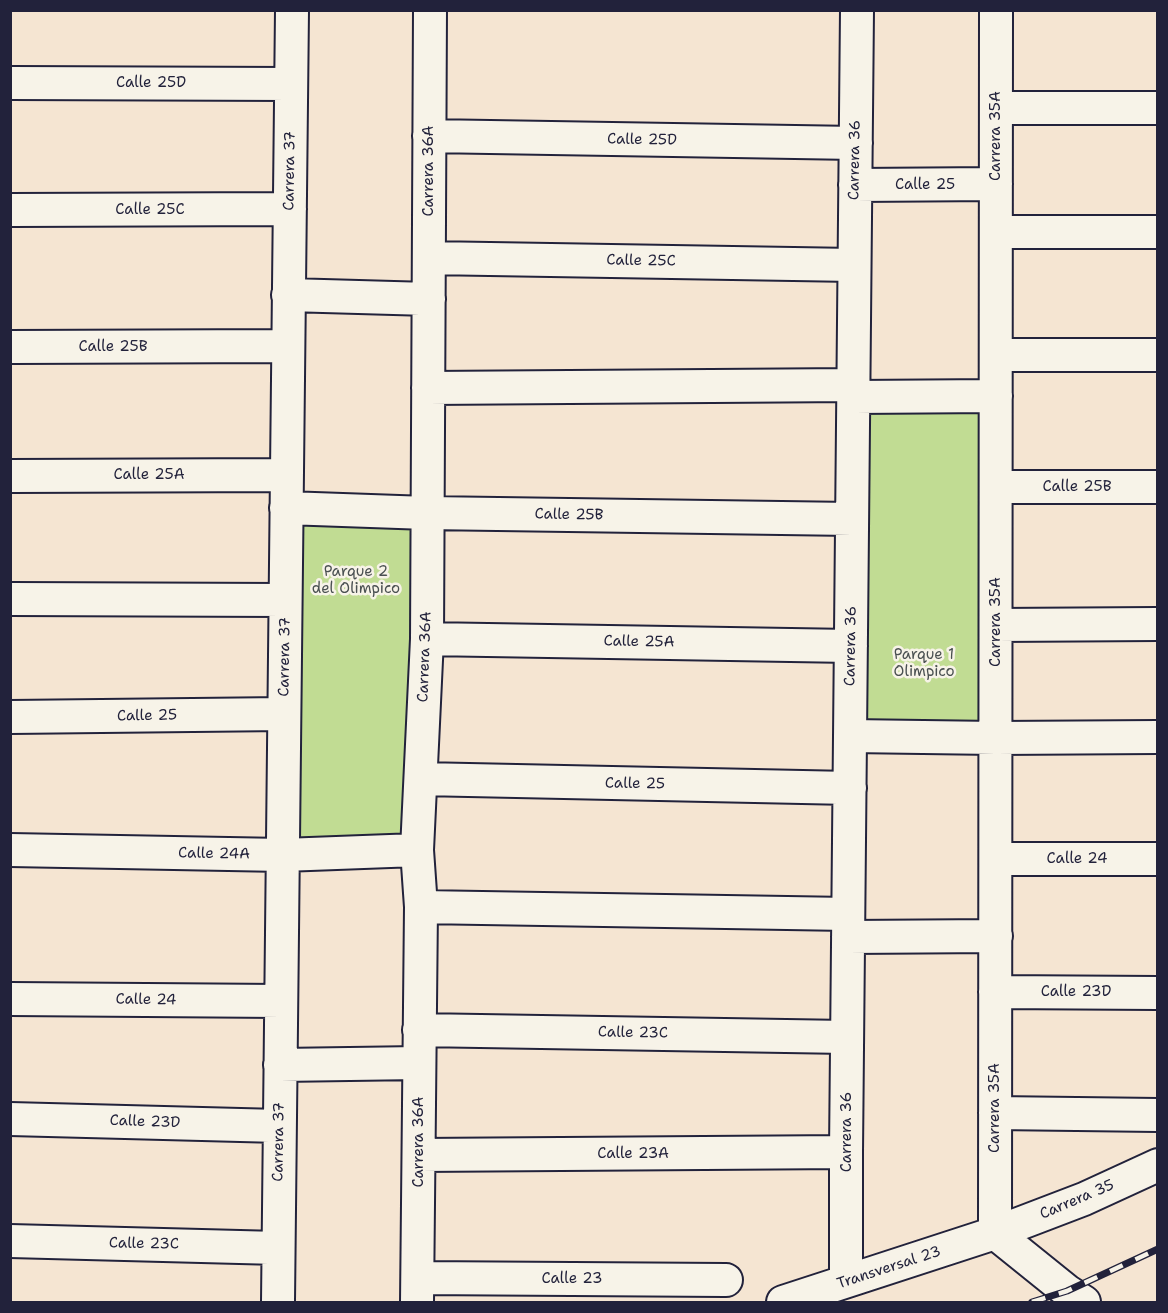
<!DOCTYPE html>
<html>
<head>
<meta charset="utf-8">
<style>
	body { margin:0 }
	#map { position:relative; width:1168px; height:1313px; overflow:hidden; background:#f5e5d2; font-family:"Shantell Sans",sans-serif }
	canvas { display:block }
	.frame { position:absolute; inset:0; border:12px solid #22223b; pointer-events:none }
</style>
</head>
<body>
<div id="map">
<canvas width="1168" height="1313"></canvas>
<div class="frame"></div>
</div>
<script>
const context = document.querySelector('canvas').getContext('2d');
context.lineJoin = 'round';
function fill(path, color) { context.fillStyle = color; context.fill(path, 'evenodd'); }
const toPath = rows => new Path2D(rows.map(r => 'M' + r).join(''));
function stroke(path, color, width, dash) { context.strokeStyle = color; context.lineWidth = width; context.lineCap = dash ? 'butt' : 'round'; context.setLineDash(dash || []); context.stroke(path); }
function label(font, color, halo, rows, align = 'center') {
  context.font = font + ' "Shantell Sans",sans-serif'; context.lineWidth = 5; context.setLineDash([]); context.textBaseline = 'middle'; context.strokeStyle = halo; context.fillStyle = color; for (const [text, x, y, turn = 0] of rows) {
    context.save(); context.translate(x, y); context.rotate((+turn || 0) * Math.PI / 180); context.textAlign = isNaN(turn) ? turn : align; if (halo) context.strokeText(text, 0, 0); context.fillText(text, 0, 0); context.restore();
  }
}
fill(toPath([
	[996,396,996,738,850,736,854,397],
	[286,508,427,513,417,850,283,855]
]), '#c1dc93');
const minor = toPath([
	[10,83,291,84],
	[996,108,1158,108],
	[429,136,856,143],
	[855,185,996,184],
	[10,210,290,209],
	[996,232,1158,232],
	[429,258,854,265],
	[288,295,429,299],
	[10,347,288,346],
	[996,355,1158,355],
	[428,388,853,385],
	[854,397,996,396],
	[10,476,287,475],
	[996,487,1158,487],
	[286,508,427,513,852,519],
	[10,599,285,600],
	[996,625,1158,624],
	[427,639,851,646],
	[10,717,284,714],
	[850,736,996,738,1158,737],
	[421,779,850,788],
	[10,850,283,855,417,850],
	[996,859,1158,859],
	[421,907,848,914],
	[848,937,996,936],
	[995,992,1158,993],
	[10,999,281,1001],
	[419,1030,847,1037],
	[280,1065,419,1063],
	[995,1113,1158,1115],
	[10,1119,279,1126],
	[419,1155,846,1152],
	[995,1233,996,10],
	[995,1233,1067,1291,1084,1302],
	[10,1241,278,1248],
	[418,1278,726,1280],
	[846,1281,846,1152,857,10],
	[278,1302,292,10],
	[417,1302,421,907,417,850,427,639,430,10],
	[783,1302,995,1233,1084,1199,1158,1165]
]);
stroke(minor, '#22223b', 36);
stroke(minor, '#f7f3e8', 32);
const rail = toPath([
	[1032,1302,1067,1291,1158,1249]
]);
stroke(rail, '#22223b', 7);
stroke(rail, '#f7f3e8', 4.5, [14]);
label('15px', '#22223b', '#f7f3e8', [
	["Calle 25D",151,83],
	["Carrera 35A",996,136,-90],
	["Calle 25D",642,140,1],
	["Carrera 36",855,160,-89],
	["Carrera 37",290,171,-89],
	["Carrera 36A",429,171,-90],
	["Calle 25",925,185],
	["Calle 25C",150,210],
	["Calle 25C",641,261,1],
	["Calle 25B",113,347],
	["Calle 25A",149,475],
	["Calle 25B",1077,487],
	["Calle 25B",569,515,1],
	["Carrera 35A",996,622,-90],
	["Calle 25A",639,642,1],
	["Carrera 36",851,646,-89],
	["Carrera 37",285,657,-89],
	["Carrera 36A",425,657,-88],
	["Calle 25",147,716,-1],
	["Calle 25",635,784,1],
	["Calle 24A",214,854,1],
	["Calle 24",1077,859],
	["Calle 23D",1076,992],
	["Calle 24",146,1000,1],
	["Calle 23C",633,1033,1],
	["Carrera 35A",995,1108,-90],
	["Calle 23D",145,1122,2],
	["Carrera 36",847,1132,-90],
	["Carrera 37",279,1142,-89],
	["Carrera 36A",419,1142,-90],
	["Calle 23A",633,1154],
	["Carrera 35",1077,1200,-23],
	["Calle 23C",144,1244,1],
	["Transversal 23",889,1268,-18],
	["Calle 23",572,1279]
]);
label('15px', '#4a5051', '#f7f3e8', [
	["Parque 2",356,572],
	["del Olimpico",356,589],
	["Parque 1",924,655],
	["Olimpico",924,672]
]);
</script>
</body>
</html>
